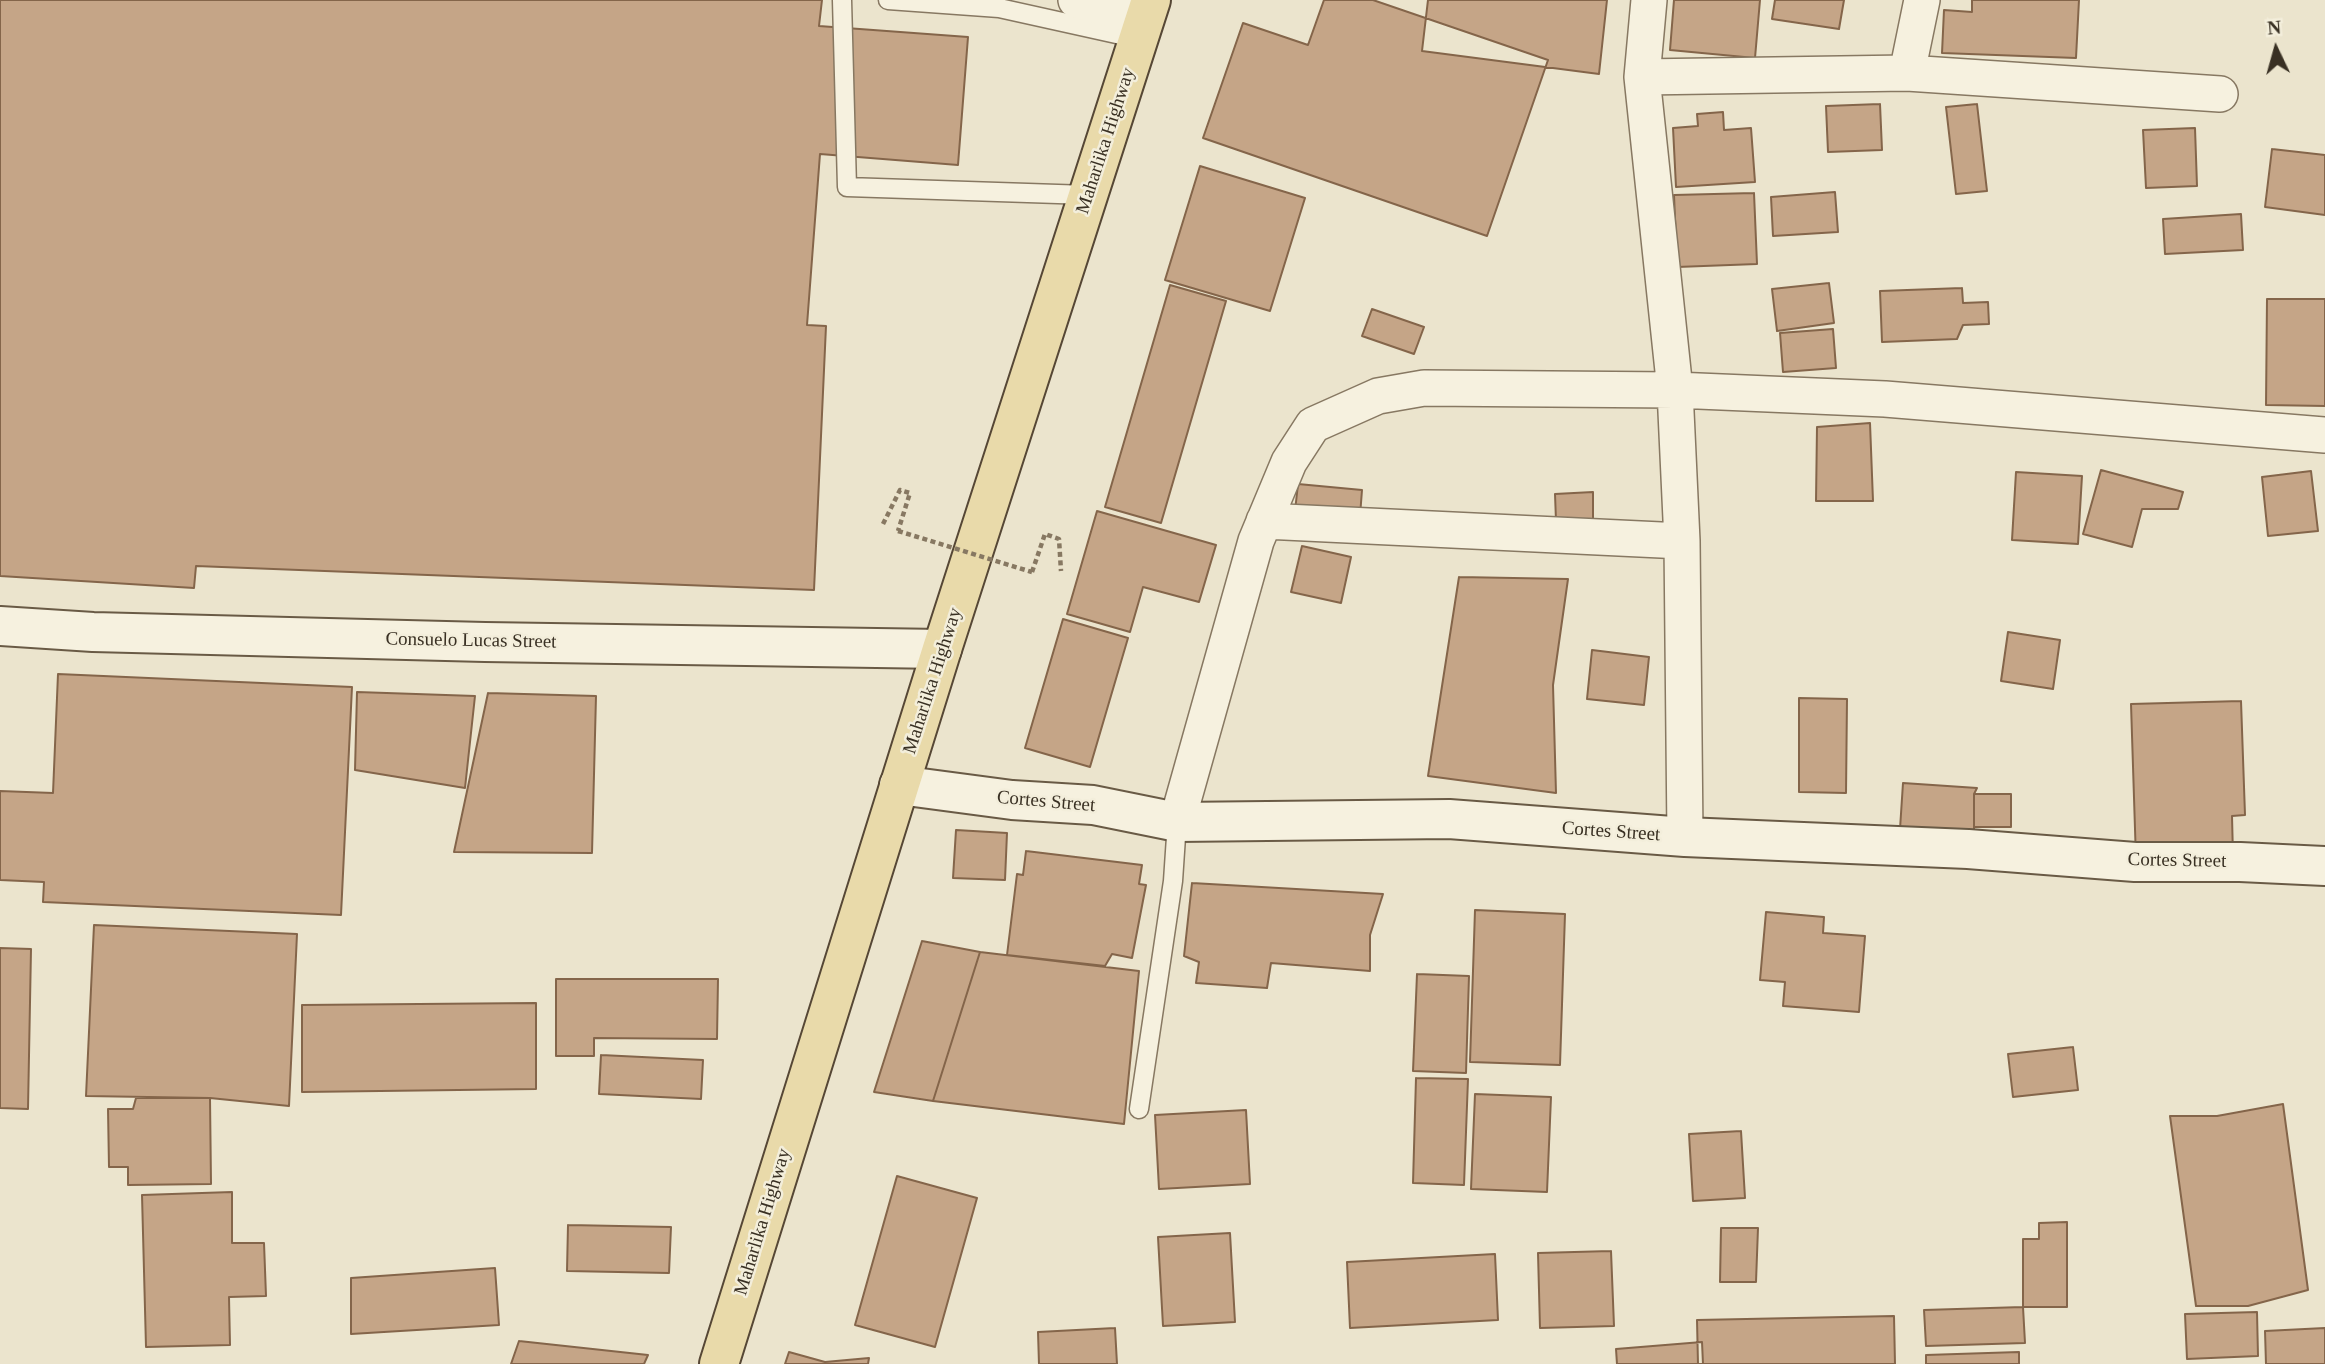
<!DOCTYPE html>
<html>
<head>
<meta charset="utf-8">
<style>
	body { margin:0 }
	#map { position:relative; width:2325px; height:1364px; overflow:hidden; background:#ebe4cd; font-family:"Times New Roman",serif }
	canvas { display:block }
	.north { position:absolute; left:2241px; top:14px; width:70px; height:70px; -webkit-text-stroke:5px #f3eedb; paint-order:stroke; rotate:355deg; font-size:19px; font-weight:700; line-height:28px; text-align:center; color:#393023 }
	.north::after { content:''; display:block; margin:auto; width:24px; height:32px; background:#393023; clip-path:polygon(50% 0,100% 100%,50% 72%,0 100%) }
</style>
</head>
<body>
<div id="map">
<canvas width="2325" height="1364"></canvas>
<div class="north">N</div>
</div>
<script>
const context = document.querySelector('canvas').getContext('2d');
context.lineJoin = 'round';
function fill(path, color) { context.fillStyle = color; context.fill(path, 'evenodd'); }
const toPath = rows => new Path2D(rows.map(r => 'M' + r).join(''));
function stroke(path, color, width, dash) { context.strokeStyle = color; context.lineWidth = width; context.lineCap = dash ? 'butt' : 'round'; context.setLineDash(dash || []); context.stroke(path); }
function label(font, color, halo, rows, align = 'center') {
  context.font = font + ' "Times New Roman",serif'; context.lineWidth = 5; context.setLineDash([]); context.textBaseline = 'middle'; context.strokeStyle = halo; context.fillStyle = color; for (const [text, x, y, turn = 0] of rows) {
    context.save(); context.translate(x, y); context.rotate((+turn || 0) * Math.PI / 180); context.textAlign = isNaN(turn) ? turn : align; if (halo) context.strokeText(text, 0, 0); context.fillText(text, 0, 0); context.restore();
  }
}
const building = toPath([
	[0,0,822,0,819,26,968,37,958,165,820,154,807,325,826,326,814,590,196,566,194,588,0,576,0,0],
	[1324,0,1373,0,1548,60,1487,236,1203,138,1243,23,1308,45,1324,0],
	[1428,0,1607,0,1599,74,1422,51,1428,0],
	[1674,0,1760,0,1755,58,1670,50,1674,0],
	[1775,0,1844,0,1839,29,1772,19,1775,0],
	[1972,0,2079,0,2076,58,1942,53,1944,10,1972,12,1972,0],
	[1880,104,1882,150,1828,152,1826,106,1880,104],
	[1977,104,1987,191,1956,194,1946,107,1977,104],
	[1723,112,1724,130,1751,128,1755,182,1676,187,1673,128,1698,126,1697,114,1723,112],
	[2195,128,2197,186,2146,188,2143,130,2195,128],
	[2272,149,2325,155,2325,215,2265,207,2272,149],
	[1200,166,1305,198,1270,311,1165,280,1200,166],
	[1835,192,1838,232,1773,236,1771,197,1835,192],
	[1754,193,1757,264,1677,267,1674,195,1754,193],
	[2241,214,2243,250,2165,254,2163,219,2241,214],
	[1829,283,1834,323,1777,331,1772,289,1829,283],
	[1170,285,1226,301,1161,523,1105,507,1170,285],
	[1962,288,1963,303,1988,302,1989,324,1963,325,1957,339,1882,342,1880,291,1962,288],
	[2267,299,2325,299,2325,406,2266,405,2267,299],
	[1372,309,1424,327,1414,354,1362,336,1372,309],
	[1833,329,1836,368,1783,372,1780,333,1833,329],
	[1870,423,1873,501,1816,501,1817,427,1870,423],
	[2101,470,2183,492,2178,509,2142,509,2132,547,2083,534,2101,470],
	[2311,471,2318,531,2268,536,2262,477,2311,471],
	[2016,472,2082,476,2078,544,2012,540,2016,472],
	[1298,484,1362,490,1360,516,1295,511,1298,484],
	[1593,492,1593,520,1556,521,1555,494,1593,492],
	[1097,511,1216,545,1199,602,1143,587,1130,632,1067,614,1097,511],
	[1302,546,1351,557,1341,603,1291,592,1302,546],
	[1459,577,1568,579,1553,685,1556,793,1428,776,1459,577],
	[1063,619,1128,638,1090,767,1025,748,1063,619],
	[2008,632,2060,640,2053,689,2001,681,2008,632],
	[1592,650,1649,657,1644,705,1587,699,1592,650],
	[58,674,352,687,341,915,43,902,44,882,0,880,0,791,53,793,58,674],
	[357,692,475,696,465,788,355,770,357,692],
	[488,693,596,696,592,853,454,852,488,693],
	[1799,698,1847,699,1846,793,1799,792,1799,698],
	[2241,701,2245,815,2232,816,2233,856,2136,860,2131,704,2241,701],
	[1903,783,1977,788,1974,794,1974,833,1900,829,1903,783],
	[1974,794,2011,794,2011,827,1974,827,1974,794],
	[956,830,1007,833,1005,880,953,878,956,830],
	[1026,851,1142,865,1139,884,1146,885,1132,958,1112,954,1105,966,1007,955,1017,874,1023,875,1026,851],
	[1192,883,1383,894,1370,935,1370,971,1271,963,1267,988,1196,983,1199,962,1184,956,1192,883],
	[1475,910,1565,914,1560,1065,1470,1062,1475,910],
	[1766,912,1824,917,1823,933,1865,936,1859,1012,1783,1006,1785,982,1760,980,1766,912],
	[94,925,297,934,289,1106,210,1098,86,1096,94,925],
	[922,941,980,952,933,1101,874,1092,922,941],
	[0,948,31,949,28,1109,0,1108,0,948],
	[980,952,1139,971,1124,1124,933,1101,980,952],
	[1417,974,1469,976,1466,1073,1413,1071,1417,974],
	[556,979,718,979,717,1039,594,1038,594,1056,556,1056,556,979],
	[536,1003,536,1089,302,1092,302,1005,536,1003],
	[2073,1047,2078,1090,2013,1097,2008,1054,2073,1047],
	[601,1055,703,1060,701,1099,599,1094,601,1055],
	[1416,1078,1468,1079,1464,1185,1413,1183,1416,1078],
	[1475,1094,1551,1097,1547,1192,1471,1189,1475,1094],
	[136,1098,210,1098,211,1184,128,1185,128,1167,109,1167,108,1109,133,1109,136,1098],
	[2283,1104,2308,1290,2248,1306,2196,1306,2170,1116,2217,1116,2283,1104],
	[1246,1110,1250,1184,1159,1189,1155,1115,1246,1110],
	[1741,1131,1745,1198,1693,1201,1689,1134,1741,1131],
	[897,1176,977,1198,935,1347,855,1325,897,1176],
	[232,1192,232,1243,264,1243,266,1296,229,1297,230,1345,146,1347,142,1195,232,1192],
	[2067,1222,2067,1307,2023,1307,2023,1239,2039,1239,2039,1223,2067,1222],
	[568,1225,671,1227,669,1273,567,1271,568,1225],
	[1721,1228,1758,1228,1756,1282,1720,1282,1721,1228],
	[1230,1233,1235,1322,1163,1326,1158,1237,1230,1233],
	[1611,1251,1614,1326,1540,1328,1538,1253,1611,1251],
	[1495,1254,1498,1320,1350,1328,1347,1262,1495,1254],
	[495,1268,499,1325,351,1334,351,1278,495,1268],
	[2023,1307,2025,1343,1926,1346,1924,1310,2023,1307],
	[2257,1312,2258,1356,2187,1359,2185,1314,2257,1312],
	[1894,1316,1895,1364,1698,1364,1697,1320,1894,1316],
	[1115,1328,1117,1364,1039,1364,1038,1332,1115,1328],
	[2325,1328,2325,1364,2266,1364,2265,1331,2325,1328],
	[519,1341,648,1355,644,1364,511,1364,519,1341],
	[1702,1342,1703,1364,1617,1364,1616,1349,1702,1342],
	[789,1352,825,1362,869,1358,868,1364,785,1364,789,1352],
	[2019,1352,2019,1364,1926,1364,1926,1355,2019,1352]
]);
fill(building, '#c5a587');
stroke(building, '#84654a', 2);
const lane = toPath([
	[842,0,847,187,1088,195],
	[888,0,999,8,1139,39],
	[1139,1109,1173,881,1177,822]
]);
const street = toPath([
	[1076,0,1145,19],
	[1649,0,1642,77,1675,390,1682,541,1685,837],
	[1907,73,1922,0],
	[1642,77,1907,73,2220,94],
	[1264,521,1682,541],
	[1177,822,1256,541,1289,462,1313,425,1378,396,1424,388,1675,390,1885,399,2325,435]
]);
const secondary = toPath([
	[0,626,93,632,485,642,942,649],
	[899,785,1012,800,1093,805,1177,822,1449,819,1685,837,1968,849,2135,862,2240,862,2325,866]
]);
const primary = toPath([
	[719,1364,942,649,1151,0]
]);
stroke(lane, '#877862', 21);
stroke(street, '#877862', 38);
stroke(secondary, '#695a45', 42);
stroke(primary, '#564735', 42);
stroke(toPath([
	[883,524,900,490,910,493,898,531],
	[1032,572,1045,534,1059,539,1061,571]
]), '#877862', 4.5, [5, 3.5]);
stroke(lane, '#f6f1df', 18);
stroke(street, '#f6f1df', 35);
stroke(secondary, '#f6f1df', 38);
stroke(primary, '#e9daaa', 38);
stroke(toPath([
	[898,531,1032,572]
]), '#877862', 4.5, [5, 3.5]);
label('19px', '#393023', '#f3eedb', [
	["Maharlika Highway",1106,141,-72],
	["Consuelo Lucas Street",471,641,1],
	["Maharlika Highway",933,681,-72],
	["Cortes Street",1046,802,5],
	["Cortes Street",1611,832,4],
	["Cortes Street",2177,861,1],
	["Maharlika Highway",763,1222,-73]
]);
</script>
</body>
</html>
